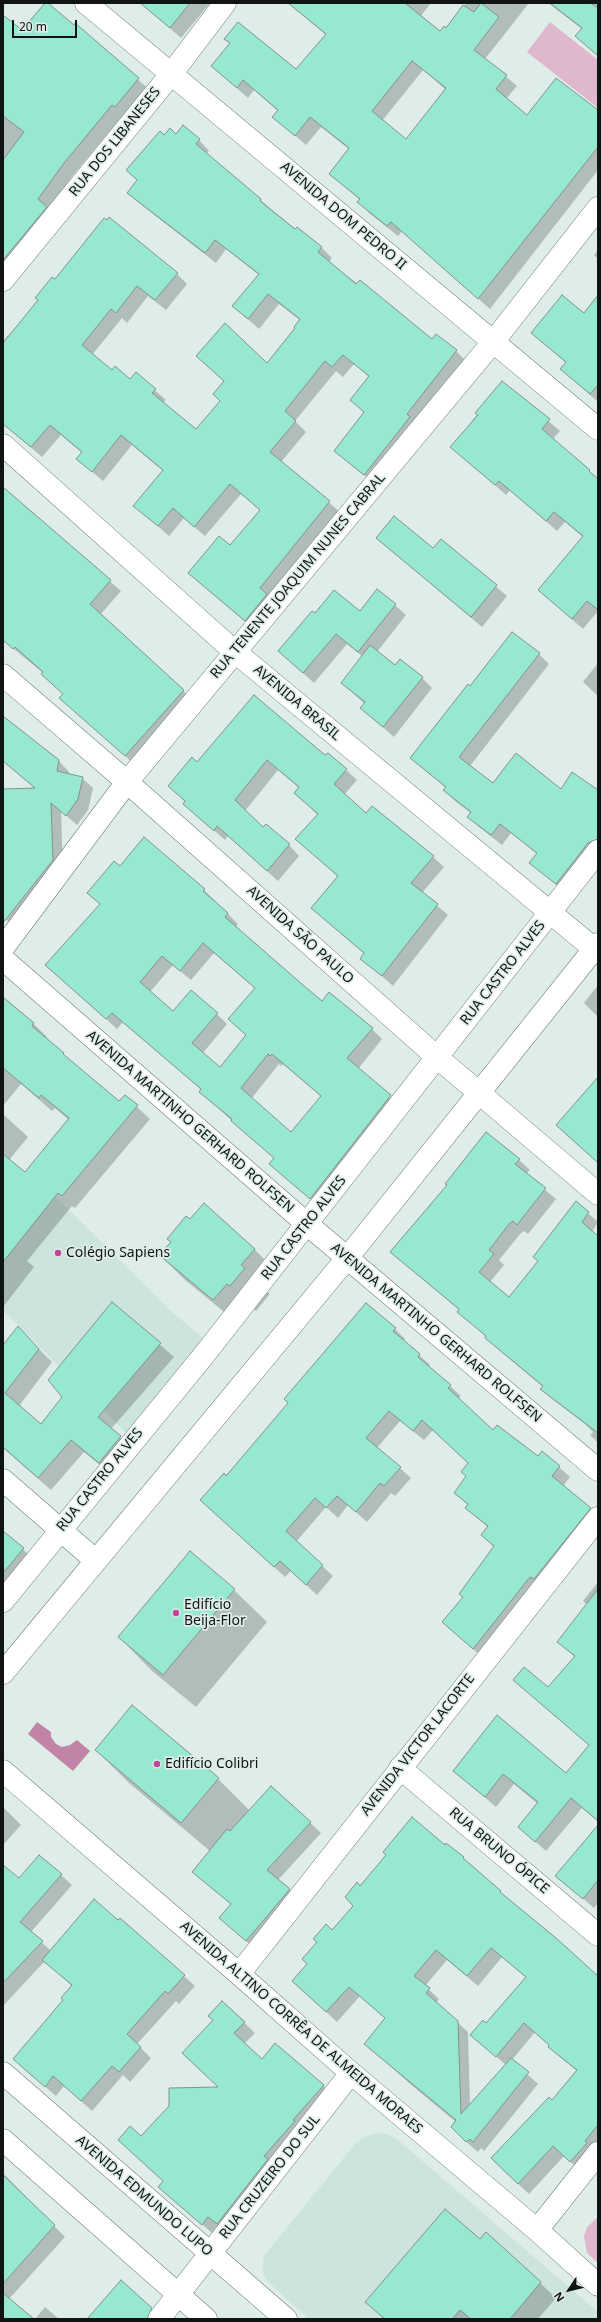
<!DOCTYPE html>
<html>
<head>
<meta charset="utf-8">
<style>
	body { margin:0 }
	#map { position:relative; width:601px; height:2322px; overflow:hidden; background:#deede8; font-family:"Noto Sans",sans-serif }
	canvas { display:block }
	.frame { position:absolute; inset:0; border:4px solid #101513; pointer-events:none }
	.north { position:absolute; left:549px; top:2270px; width:40px; height:40px; -webkit-text-stroke:3px #deede8; paint-order:stroke; rotate:235deg; font-size:11px; font-weight:700; line-height:16px; text-align:center; color:#101513 }
	.north::after { content:''; display:block; margin:auto; width:14px; height:18px; background:#101513; clip-path:polygon(50% 0,100% 100%,50% 72%,0 100%) }
	.scale { position:absolute; left:12px; top:20px; width:65px; height:18px; box-sizing:border-box; border:2px solid #101513; border-top:0; padding-left:5px; font-size:12px; line-height:14px; white-space:nowrap; color:#101513; -webkit-text-stroke:3px #deede8; paint-order:stroke }
</style>
</head>
<body>
<div id="map">
<canvas width="601" height="2322"></canvas>
<div class="frame"></div>
<div class="north">N</div>
<div class="scale">20 m</div>
</div>
<script>
const context = document.querySelector('canvas').getContext('2d');
context.lineJoin = 'round';
function fill(path, color) { context.fillStyle = color; context.fill(path, 'evenodd'); }
const toPath = rows => new Path2D(rows.map(r => 'M' + r).join(''));
function stroke(path, color, width, dash) { context.strokeStyle = color; context.lineWidth = width; context.lineCap = dash ? 'butt' : 'round'; context.setLineDash(dash || []); context.stroke(path); }
function label(font, color, halo, rows, align = 'center') {
  context.font = font + ' "Noto Sans",sans-serif'; context.lineWidth = 3.5; context.setLineDash([]); context.textBaseline = 'middle'; context.strokeStyle = halo; context.fillStyle = color; for (const [text, x, y, turn = 0] of rows) {
    context.save(); context.translate(x, y); context.rotate((+turn || 0) * Math.PI / 180); context.textAlign = isNaN(turn) ? turn : align; if (halo) context.strokeText(text, 0, 0); context.fillText(text, 0, 0); context.restore();
  }
}
fill(toPath([
	[3,1154,56,1197,170,1310,205,1340,127,1434,3,1310],
	[377,2133,387,2134,397,2139,598,2312,598,2319,309,2319,267,2281,262,2269,264,2256,354,2145,362,2138]
]), '#cde4dc');
fill(toPath([
	[550,22,598,60,598,108,527,52],
	[598,2217,598,2263,587,2253,584,2236,587,2227]
]), '#e0b8ce');
fill(toPath([
	[37,1722,51,1732,51,1737,56,1744,62,1747,70,1745,77,1740,90,1751,73,1771,28,1734]
]), '#c184a7');
fill(toPath([
	[46,3,149,89,126,117,123,115,74,174,3,269,3,16,22,31],
	[141,3,210,3,181,38],
	[288,3,431,3,420,17,440,32,446,29,466,3,529,3,485,59,517,86,506,99,527,116,598,112,598,170,490,309,402,231,398,236,369,213,359,202,360,200,330,174,350,150,321,127,306,145,274,117,278,111,254,90,248,98,212,66,231,44,225,38,296,71,326,35],
	[423,70,446,90,407,141,382,121],
	[548,3,598,3,598,56,576,36,582,29],
	[176,135,199,140,209,151,206,154,296,230,298,228,322,248,332,258,329,262,432,340,456,351,466,361,375,484,335,451,365,413,351,400,369,377,354,364,343,377,336,371,295,421,306,432,281,462,340,512,256,631,189,573,230,547,261,511,241,494,205,536,184,518,169,536,135,506,163,471,132,445,103,481,77,459,82,453,61,435,42,457,21,439,3,418,3,342,8,335,10,337,55,280,177,274,187,284,166,310,148,296,127,323,122,318,92,355,112,371,130,380,136,374,166,400,163,403,197,430,221,401,225,382,208,366,267,364,301,321,279,304,259,329,233,306,259,275,226,249,216,263,139,203,129,193,164,137],
	[598,250,598,259,594,255],
	[598,297,598,402,561,369,566,363,532,333,584,314],
	[502,382,560,431,553,439,598,479,598,611,583,629,550,600,583,537,565,522,557,531,510,490,506,495,452,447],
	[3,488,121,591,100,615,194,701,136,766,60,698,64,694,43,673,3,640],
	[377,538,433,549,441,540,507,596,482,627],
	[378,590,406,615,377,652,395,666,422,678,432,688,394,737,361,708,365,704,342,683,363,657,347,644,314,683,279,651,315,614,360,613],
	[539,654,549,664,470,766,494,784,598,791,598,854,567,894,530,863,537,854,511,833,502,845,479,827,469,817,471,813,455,801,444,790,446,788,411,758,471,687],
	[598,663,598,696,583,682],
	[3,717,59,761,69,772,69,775,82,778,93,788,88,810,77,825,61,811,63,871,17,929,3,917,3,790,36,789,3,761],
	[326,757,346,770,357,780,344,795,367,814,433,857,444,867,422,893,448,915,393,986,361,958,365,954,312,908,338,877,297,839,318,815,295,793,299,788,278,770,245,811,263,828,289,845,299,856,278,881,228,836,225,840,195,814,186,802,169,786,197,763],
	[120,868,204,890,238,924,236,927,322,1002,372,1029,382,1039,358,1069,401,1107,321,1208,281,1174,270,1164,275,1159,211,1102,201,1092,202,1090,123,1022,117,1029,46,965,101,905,88,893],
	[214,953,256,989,229,1019,246,1035,220,1068,202,1054,227,1024,217,1014,173,1012,150,992,173,965,191,980],
	[279,1064,281,1066,283,1064,322,1097,291,1133,251,1099],
	[598,985,598,1017,584,1003],
	[6,1001,34,1024,47,1037,45,1039,76,1067,119,1103,125,1096,150,1119,75,1208,72,1206,27,1261,34,1267,3,1307,3,1114,28,1137,9,1160,26,1173,69,1120,55,1108,52,1111,21,1084,3,1106,3,1005],
	[598,1078,598,1163,557,1125],
	[519,1160,530,1170,526,1174,556,1199,528,1234,524,1231,521,1233,499,1260,504,1265,490,1282,510,1298,539,1262,576,1203,598,1222,592,1232,598,1237,598,1443,590,1435,593,1432,585,1424,552,1399,542,1389,543,1387,497,1348,459,1310,391,1252],
	[254,1249,280,1275,266,1291,270,1294,256,1311,253,1308,239,1324,185,1280,160,1255],
	[112,1303,174,1357,111,1429,134,1450,113,1476,84,1452,51,1490,3,1448,3,1346,18,1328,52,1362,19,1406,41,1425,64,1397],
	[395,1329,405,1339,404,1341,430,1365,429,1367,461,1396,458,1399,493,1432,538,1458,542,1453,559,1467,570,1477,563,1486,598,1516,484,1659,443,1622,464,1598,494,1547,482,1535,489,1528,466,1508,468,1505,455,1493,467,1477,469,1464,433,1430,424,1440,400,1421,377,1448,411,1478,395,1496,391,1493,367,1522,348,1505,338,1518,326,1507,296,1542,333,1576,317,1595,291,1571,285,1577,212,1510,226,1477],
	[3,1532,34,1559,3,1596],
	[598,1582,598,1821,582,1808,546,1851,519,1827,538,1804,514,1784,496,1807,454,1771,566,1774,590,1746,515,1680,548,1689,575,1657,559,1642,587,1605,583,1601],
	[234,1590,267,1622,196,1707,151,1670,119,1637],
	[132,1707,218,1779,250,1811,272,1787,321,1833,278,1880,300,1900,257,1951,221,1918,232,1905,193,1872,210,1851,129,1783,96,1750],
	[3,1807,21,1825,3,1845],
	[598,1826,598,1903,594,1908,557,1876],
	[447,1844,511,1902,578,1958,598,1978,598,2148,581,2171,564,2156,529,2194,502,2169,552,2101,577,2071,560,2057,550,2046,535,2032,512,2060,538,2084,484,2151,481,2148,478,2152,462,2138,456,2122,409,2083,366,2044,386,2019,360,1996,337,2022,293,1981,355,1906,361,1887],
	[502,1957,527,1978,486,2025,471,2035,506,2065,470,2105,468,2032,436,2003,439,1999,425,1986,447,1960,478,1986],
	[3,1866,19,1880,61,1875,72,1885,31,1932,51,1951,120,1919,195,1986,179,2004,176,2001,137,2044,151,2058,130,2082,123,2075,92,2111,64,2086,56,2096,24,2069,72,1986,45,1961,3,2006],
	[222,2002,255,2033,244,2044,262,2060,323,2085,333,2096,213,2234,159,2186,163,2181,141,2137,220,2088,214,2020],
	[3,2173,65,2237,9,2299,33,2319,3,2319],
	[480,2240,540,2283,556,2298,538,2319,384,2319,367,2302],
	[45,2307,59,2319,35,2319]
]), '#0003');
const building = toPath([
	[45,3,48,3,74,25,75,23,139,78,115,107,112,105,64,163,38,199,47,207,3,260,3,160,24,132,3,116,3,15,22,30,45,3],
	[140,3,190,3,170,28,140,3],
	[288,3,405,3,440,31,444,26,446,28,463,5,474,12,481,3,499,17,474,50,507,75,496,89,527,115,556,78,598,110,598,147,478,299,391,222,387,226,357,202,360,199,329,174,349,148,310,117,295,136,272,117,278,110,243,80,237,88,211,66,230,43,224,39,238,22,296,69,326,34,288,3],
	[412,61,446,88,406,139,372,111,412,61],
	[550,3,590,3,598,8,598,56,575,36,582,28,550,3],
	[183,125,200,139,196,144,261,199,260,201,295,229,297,227,322,247,318,252,356,284,360,280,432,339,436,334,457,350,407,414,410,417,364,475,334,451,364,412,350,400,369,376,343,355,332,367,325,361,285,411,296,421,270,452,330,501,260,588,267,594,245,621,188,573,219,536,230,545,260,510,230,484,194,527,173,508,158,526,133,506,163,470,121,435,92,472,76,459,82,452,50,425,31,447,3,424,3,343,38,300,35,298,52,277,55,279,104,218,107,220,109,217,178,273,155,300,137,286,116,313,111,309,82,345,112,370,115,366,130,379,136,372,156,389,152,393,196,429,220,401,213,394,224,381,196,356,225,323,267,363,295,328,294,327,300,319,268,294,248,319,232,306,259,274,215,240,205,253,127,193,137,180,126,170,160,131,164,135,170,128,176,134,183,125],
	[562,295,584,313,598,295,598,385,590,394,560,369,566,362,531,333,562,295],
	[502,381,550,419,542,429,590,470,589,471,598,479,598,610,587,601,572,619,538,590,583,536,554,512,546,521,499,481,495,485,450,447,478,415,475,413,502,381],
	[3,487,111,580,90,604,184,690,125,756,59,698,63,694,41,674,43,672,15,647,13,649,3,640,3,487],
	[394,516,433,548,441,539,497,585,471,617,376,538,394,516],
	[377,589,396,604,358,652,336,634,303,673,278,651,312,611,315,613,334,590,360,611,377,589],
	[512,632,540,653,459,757,493,783,516,753,561,789,572,772,598,790,598,839,588,843,556,884,529,863,537,853,500,824,491,835,467,817,471,812,443,790,446,787,410,758,468,684,470,686,512,632],
	[370,645,395,665,400,659,423,677,383,727,360,708,365,702,341,683,370,645],
	[254,695,325,755,328,753,347,769,334,784,366,813,372,806,434,856,411,883,438,904,382,976,360,959,364,953,311,908,338,876,295,839,318,814,294,793,299,787,267,760,235,800,263,827,266,824,290,844,267,871,217,826,214,831,183,804,185,801,168,786,192,757,197,762,254,695],
	[3,716,59,760,57,771,83,777,78,799,66,816,51,803,53,860,3,923,3,789,35,788,3,761,3,716],
	[144,837,205,889,203,891,228,913,225,917,303,985,322,1001,329,992,373,1028,347,1058,391,1095,310,1199,269,1164,274,1158,231,1121,232,1119,199,1092,201,1089,112,1013,106,1019,45,965,100,904,87,893,114,861,120,866,144,837],
	[203,943,255,988,228,1019,246,1035,220,1067,192,1043,218,1013,191,990,173,1011,140,982,162,956,180,971,203,943],
	[268,1054,270,1056,272,1054,321,1096,291,1132,241,1088,268,1054],
	[3,997,34,1023,32,1026,64,1053,63,1054,119,1101,125,1095,138,1105,62,1196,58,1193,3,1262,3,1154,25,1172,69,1118,41,1095,39,1098,3,1068,3,997],
	[598,1077,598,1163,556,1125,598,1077],
	[486,1132,520,1159,515,1164,546,1188,517,1225,513,1221,510,1223,489,1250,494,1254,479,1272,509,1297,538,1261,533,1257,576,1201,589,1212,582,1222,598,1236,598,1433,540,1389,543,1386,485,1338,486,1336,457,1312,459,1309,390,1252,447,1185,445,1184,486,1132],
	[204,1203,255,1249,241,1265,245,1268,230,1286,227,1284,213,1300,159,1255,171,1242,167,1239,186,1216,190,1219,204,1203],
	[112,1302,161,1343,98,1417,121,1436,99,1463,71,1440,38,1478,3,1447,3,1345,18,1326,39,1349,5,1393,41,1424,62,1397,48,1380,112,1302],
	[366,1303,396,1328,393,1331,420,1354,418,1357,451,1385,448,1388,493,1430,497,1425,538,1456,542,1451,560,1466,552,1476,591,1508,534,1579,530,1577,473,1649,442,1622,463,1597,459,1594,494,1546,481,1535,488,1526,465,1508,468,1504,454,1493,466,1476,461,1472,468,1463,422,1420,413,1431,389,1411,366,1438,401,1467,384,1486,380,1483,356,1512,337,1496,326,1508,315,1498,286,1531,323,1565,306,1585,280,1561,274,1567,200,1500,224,1473,226,1476,288,1403,284,1399,366,1303],
	[3,1531,24,1548,3,1573,3,1531],
	[190,1551,235,1589,163,1675,118,1637,190,1551],
	[598,1589,598,1821,571,1798,535,1842,518,1827,538,1802,503,1774,485,1797,453,1771,497,1715,566,1773,589,1745,513,1680,524,1667,548,1687,575,1656,557,1642,598,1589],
	[132,1705,219,1778,181,1823,95,1750,132,1705],
	[271,1786,311,1822,267,1870,290,1889,246,1941,219,1918,231,1904,192,1872,227,1829,230,1831,271,1786],
	[412,1817,445,1845,446,1843,464,1857,463,1858,501,1891,500,1892,556,1938,598,1976,598,2125,585,2141,587,2143,570,2162,553,2146,518,2184,491,2158,549,2097,552,2100,577,2070,548,2047,549,2045,524,2023,496,2057,470,2035,483,2020,486,2023,526,1977,491,1948,467,1976,436,1950,414,1976,430,1988,426,1993,458,2021,461,2114,511,2058,529,2072,473,2142,470,2139,466,2142,451,2127,456,2120,364,2044,385,2018,349,1987,326,2012,292,1981,307,1964,302,1959,317,1942,313,1939,326,1924,332,1930,353,1906,345,1897,357,1882,360,1886,386,1855,383,1852,412,1817],
	[598,1825,598,1880,583,1899,555,1876,598,1825],
	[39,1855,62,1874,20,1922,43,1941,3,1983,3,1865,19,1878,39,1855],
	[94,1899,118,1920,120,1918,185,1975,168,1994,165,1991,127,2034,141,2047,119,2072,112,2066,81,2101,53,2076,45,2087,13,2059,63,2000,61,1998,72,1985,42,1960,94,1899],
	[222,2001,245,2022,234,2033,262,2059,275,2043,324,2085,293,2120,295,2121,264,2156,268,2159,217,2224,208,2217,202,2225,158,2187,163,2181,118,2140,130,2126,141,2136,169,2106,169,2088,218,2087,182,2053,213,2020,208,2016,222,2001],
	[3,2175,55,2225,3,2284,3,2175],
	[445,2209,480,2239,486,2232,541,2282,510,2319,471,2319,460,2310,452,2319,385,2319,365,2302,445,2209],
	[121,2280,152,2308,147,2319,87,2319,121,2280],
	[3,2293,34,2319,3,2319,3,2293]
]);
fill(building, '#96e9d0');
stroke(building, '#84918c', 1);
const minor = toPath([
	[86,3,598,429],
	[3,280,172,73,225,3],
	[3,445,234,651,598,952],
	[3,675,127,782,438,1058,598,1194],
	[3,948,127,782,493,342,598,208],
	[3,959,307,1224,598,1470],
	[3,1480,95,1560],
	[400,1768,598,1935],
	[3,1771,239,1974,351,2073,537,2230,598,2285],
	[239,1974,598,1518],
	[3,2073,286,2319],
	[3,2140,206,2319],
	[537,2230,598,2153],
	[159,2319,351,2073]
]);
const major = toPath([
	[3,1601,204,1355,598,851],
	[3,1673,348,1257,598,944]
]);
stroke(minor, '#6f7c78', 23);
stroke(major, '#6f7c78', 23);
stroke(minor, '#fff', 22);
stroke(major, '#fff', 22);
for (const [x, y, r, color] of [
	[58,1253,4,"#c34798"],
	[176,1613,4,"#c34798"],
	[157,1764,4,"#c34798"]
]) { const dot = new Path2D(); dot.arc(x, y, r, 0, 2 * Math.PI); context.fillStyle = color; context.fill(dot); stroke(dot, '#deede8', 1.5); }
label('14px', '#101513', '#deede8', [
	["RUA DOS LIBANESES",115,142,-51],
	["AVENIDA DOM PEDRO II",343,216,40],
	["RUA TENENTE JOAQUIM NUNES CABRAL",298,576,-50],
	["AVENIDA BRASIL",297,703,40],
	["AVENIDA SÃO PAULO",300,935,42],
	["RUA CASTRO ALVES",503,973,-52],
	["AVENIDA MARTINHO GERHARD ROLFSEN",190,1122,41],
	["RUA CASTRO ALVES",304,1228,-52],
	["AVENIDA MARTINHO GERHARD ROLFSEN",436,1333,40],
	["RUA CASTRO ALVES",100,1480,-51],
	["AVENIDA VICTOR LACORTE",418,1745,-52],
	["RUA BRUNO ÓPICE",499,1851,40],
	["AVENIDA ALTINO CORRÊA DE ALMEIDA MORAES",301,2028,41],
	["RUA CRUZEIRO DO SUL",270,2177,-52],
	["AVENIDA EDMUNDO LUPO",144,2196,41]
]);
label('14px', '#101513', '#deede8', [
	["Colégio Sapiens",66,1253],
	["Edifício",184,1605],
	["Beija-Flor",184,1621],
	["Edifício Colibri",165,1764]
], 'left');
</script>
</body>
</html>
